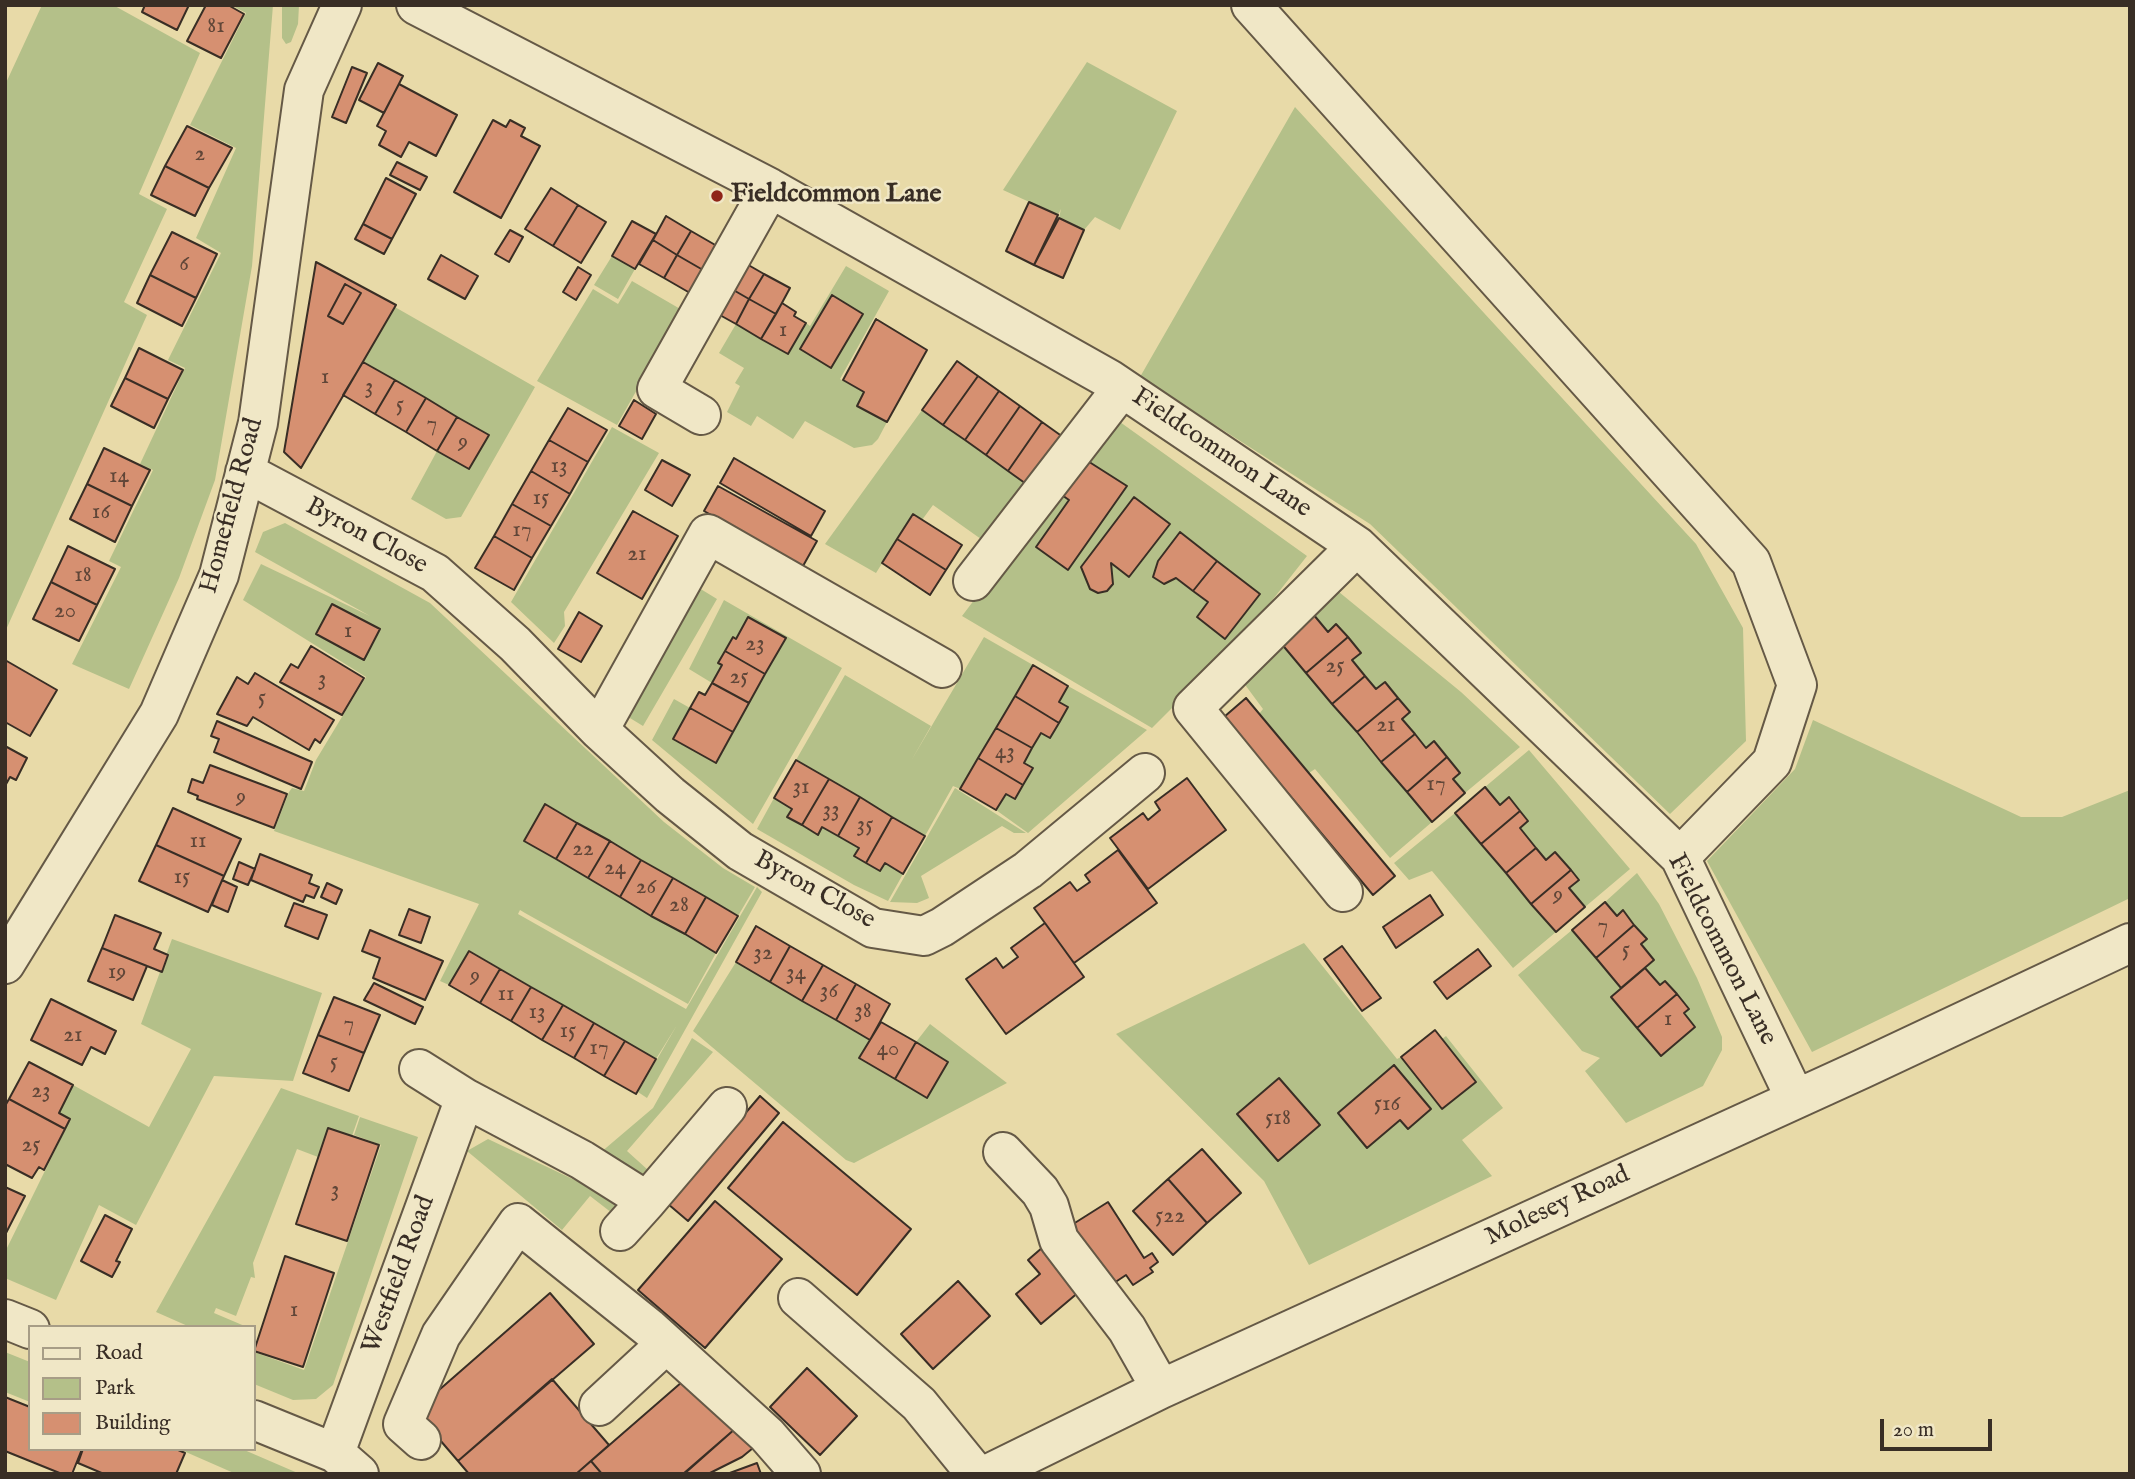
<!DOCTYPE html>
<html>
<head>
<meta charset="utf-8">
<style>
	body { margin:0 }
	#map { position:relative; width:2135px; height:1479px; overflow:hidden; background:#e8daa8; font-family:"IM FELL English",serif }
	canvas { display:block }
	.frame { position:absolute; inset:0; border:7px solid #392e25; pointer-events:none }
	.legend { position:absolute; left:28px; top:1325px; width:228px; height:126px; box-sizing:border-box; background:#f0e7c6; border:2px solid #a79d86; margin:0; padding:9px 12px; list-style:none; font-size:21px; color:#392e25 }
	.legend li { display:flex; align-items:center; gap:14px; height:35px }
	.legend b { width:35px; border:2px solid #a79d86 }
	.scale { position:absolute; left:1880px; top:1419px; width:112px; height:32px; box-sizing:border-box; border:4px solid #392e25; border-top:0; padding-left:9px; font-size:21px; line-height:24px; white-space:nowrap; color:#392e25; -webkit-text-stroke:5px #f0e7c6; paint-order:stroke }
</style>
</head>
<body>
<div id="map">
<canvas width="2135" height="1479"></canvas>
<div class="frame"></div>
<ul class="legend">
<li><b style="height:9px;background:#f0e7c6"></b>Road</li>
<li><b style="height:19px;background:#b4c089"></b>Park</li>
<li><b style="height:19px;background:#d69071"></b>Building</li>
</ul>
<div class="scale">20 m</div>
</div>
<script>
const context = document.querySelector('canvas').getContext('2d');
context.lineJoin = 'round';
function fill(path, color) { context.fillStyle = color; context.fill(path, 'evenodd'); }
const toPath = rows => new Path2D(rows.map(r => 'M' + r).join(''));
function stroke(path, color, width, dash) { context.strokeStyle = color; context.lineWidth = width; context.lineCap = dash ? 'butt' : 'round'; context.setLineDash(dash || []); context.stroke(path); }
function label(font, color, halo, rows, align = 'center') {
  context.font = font + ' "IM FELL English",serif'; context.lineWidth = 5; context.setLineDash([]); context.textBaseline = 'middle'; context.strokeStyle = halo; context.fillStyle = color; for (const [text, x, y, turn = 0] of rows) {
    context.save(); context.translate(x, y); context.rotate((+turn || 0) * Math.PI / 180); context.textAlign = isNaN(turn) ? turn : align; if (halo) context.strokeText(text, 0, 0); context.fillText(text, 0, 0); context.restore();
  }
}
fill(toPath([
	[42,5,113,5,200,53,139,194,167,209,124,302,147,315,5,632,5,85],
	[231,5,273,5,252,266,215,480,179,578,129,689,72,664,121,567,109,561,153,470,140,464,185,368,168,360,221,253,196,238,236,148,190,125,246,13],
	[282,5,299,5,298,24,291,42,286,44,282,38],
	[1087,62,1177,111,1120,230,1095,217,1084,230,1059,218,1061,209,1058,215,1003,190],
	[1295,107,1696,544,1743,628,1746,741,1670,814,1370,524,1140,377],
	[612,256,635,269,618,299,594,285],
	[316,262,535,387,461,517,446,519,411,499,437,451,469,469,488,435,332,344,343,395,301,468,284,452],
	[846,266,889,291,840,379,864,392,857,406,887,422,878,439,872,445,854,448,805,421,793,439,757,416,751,426,727,412,740,386,735,383,744,368,719,353,736,324,788,354,806,323,810,326],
	[632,281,682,310,617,425,537,381,593,289,618,304],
	[922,410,1029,486,988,544,933,505,922,520,913,514,876,573,825,544],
	[1113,417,1307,556,1244,636,1152,728,962,616],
	[1134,497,1129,576,1111,563,1113,584,1107,591,1098,593,1090,589,1081,568],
	[1217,562,1260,594,1225,639,1197,617,1208,602,1193,591],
	[612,427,659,453,564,612,565,626,554,643,511,602],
	[285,523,430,603,664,822,723,868,755,887,738,916,546,804,524,840,716,953,688,1004,525,913,520,910,518,914,686,1009,757,887,762,892,647,1098,638,1092,677,1025,656,1059,470,951,449,985,440,981,479,904,274,831,289,792,292,788,304,791,316,760,366,677,243,600,261,564,370,616,255,552,263,532],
	[699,588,717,599,643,726,625,715],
	[1339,592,1461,692,1520,747,1465,793,1453,779,1460,773,1435,742,1426,748,1402,719,1410,711,1385,682,1376,689,1352,660,1361,653,1348,637,1336,624,1328,632,1313,614],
	[724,600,842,668,753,824,652,740,674,699,690,708,716,762,785,639,733,637,718,662,722,665,712,683,689,669],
	[984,637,1033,665,960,789,953,786,925,836,796,760,845,675,931,726,911,761],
	[1280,642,1432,822,1390,858,1315,769,1309,773,1259,714,1263,709,1243,682],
	[1068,686,1147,730,1028,833,996,810,1006,794,1015,799,1033,769,1024,763,1041,733,1050,738,1059,723,1068,707,1059,702],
	[1813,720,2021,817,2062,817,2130,790,2130,898,1812,1052,1707,861,1795,769],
	[1529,750,1630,869,1585,907,1569,888,1579,880,1556,852,1546,860,1520,828,1528,821,1509,798,1500,805,1485,787],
	[955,788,1026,833,1014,833,1002,826,921,876,929,898,917,903,890,902],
	[774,798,792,809,788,817,817,835,822,827,903,874,888,901,854,885,757,829],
	[1455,813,1556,932,1513,968,1432,871,1409,880,1394,863],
	[1637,873,1659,904,1697,978,1722,1037,1722,1050,1703,1086,1626,1123,1585,1071,1600,1058,1582,1051,1518,975,1572,930,1621,988,1611,997,1661,1056,1695,1027,1684,1013,1689,1008,1666,981,1660,985,1645,968,1654,960,1641,944,1646,939,1623,911,1617,916,1605,902],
	[172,939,322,993,293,1081,214,1076,136,1225,99,1205,56,1300,5,1278,5,1252,70,1120,59,1113,73,1085,149,1127,191,1049,141,1024],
	[1304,943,1397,1059,1401,1057,1442,1109,1476,1082,1442,1039,1446,1036,1503,1108,1462,1140,1492,1176,1309,1265,1264,1181,1116,1034],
	[736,962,870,1040,859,1058,927,1098,948,1062,916,1042,930,1024,1007,1083,854,1163,846,1160,693,1031],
	[692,1038,713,1052,627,1151,648,1170,642,1178,600,1153,653,1108],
	[281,1088,359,1116,352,1136,328,1128,318,1157,297,1149,253,1263,255,1278,251,1277,236,1316,216,1308,214,1313,247,1327,190,1327,156,1312],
	[360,1117,418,1137,333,1385,316,1399,293,1400,254,1384,254,1352,304,1370,381,1145,354,1135],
	[488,1139,619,1201,620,1203,612,1213,590,1196,562,1230,467,1151],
	[5,1352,30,1362,30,1402,5,1392],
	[179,1449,242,1449,300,1474,236,1474]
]), '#b4c089');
const building = toPath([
	[145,5,189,5,177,30,142,12,145,5],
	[206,5,228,5,244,14,221,58,187,41,206,5],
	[378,63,403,76,384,113,359,100,378,63],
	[352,67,367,73,346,123,332,117,352,67],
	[399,84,457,115,436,156,409,142,401,157,379,145,386,131,377,126,399,84],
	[493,120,506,127,510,120,525,128,521,136,540,146,501,218,454,192,493,120],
	[187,126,232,148,209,188,165,166,187,126],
	[397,162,427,177,420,190,390,175,397,162],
	[165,166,209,188,195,216,151,195,165,166],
	[386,178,416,194,392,239,363,224,386,178],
	[551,188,578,205,553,246,525,229,551,188],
	[1029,202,1058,215,1034,265,1006,251,1029,202],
	[578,205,606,222,581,263,553,246,578,205],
	[666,216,691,231,677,255,653,240,666,216],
	[1059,218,1084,230,1063,278,1034,265,1059,218],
	[632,221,656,234,635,269,612,256,632,221],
	[363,224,392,239,384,254,355,239,363,224],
	[510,230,523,237,509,262,495,254,510,230],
	[691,231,717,246,703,270,677,255,691,231],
	[172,232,217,254,196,298,150,275,172,232],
	[653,240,677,255,664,278,639,264,653,240],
	[441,255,478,276,465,299,428,279,441,255],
	[677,255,703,270,690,293,664,278,677,255],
	[738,259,764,274,749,299,723,284,738,259],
	[316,262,396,305,301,468,284,452,316,262],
	[345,284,361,293,343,324,328,316,345,284],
	[578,267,591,275,576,300,563,292,578,267],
	[764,274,790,288,776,314,749,299,764,274],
	[150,275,196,298,182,326,137,303,150,275],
	[345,284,361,293,343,324,328,316,345,284],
	[723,284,749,299,736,324,709,309,723,284],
	[832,295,863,314,831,368,800,349,832,295],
	[749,299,776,314,761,339,736,324,749,299],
	[782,303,796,312,794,316,806,323,788,354,761,339,782,303],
	[876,319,927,350,887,422,857,406,864,392,843,380,876,319],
	[139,348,183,370,168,399,125,378,139,348],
	[957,361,978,376,943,425,922,410,957,361],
	[363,362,395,380,375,414,343,395,363,362],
	[978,376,999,391,965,440,943,425,978,376],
	[125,378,168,399,154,428,111,406,125,378],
	[395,380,426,398,406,432,375,414,395,380],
	[999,391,1020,406,986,455,965,440,999,391],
	[426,398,457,417,437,451,406,432,426,398],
	[634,400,656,414,642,439,619,426,634,400],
	[1020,406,1042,422,1008,471,986,455,1020,406],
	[568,408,607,430,588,462,549,440,568,408],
	[457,417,489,435,469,469,437,451,457,417],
	[1042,422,1063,437,1029,486,1008,471,1042,422],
	[549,440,588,462,570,494,531,471,549,440],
	[104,448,150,470,132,506,87,484,104,448],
	[734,458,825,511,811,536,720,483,734,458],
	[1083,458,1127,486,1068,570,1036,547,1069,500,1059,493,1083,458],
	[662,460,690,475,672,506,645,490,662,460],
	[531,471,570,494,551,526,512,504,531,471],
	[87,484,132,506,115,542,70,519,87,484],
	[718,486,817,541,803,566,704,511,718,486],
	[1134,497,1170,524,1129,577,1111,563,1113,584,1107,591,1098,593,1090,589,1081,567,1134,497],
	[512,504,551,526,532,558,494,536,512,504],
	[633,511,678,536,642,599,597,573,633,511],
	[913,514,962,545,946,570,897,539,913,514],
	[1180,532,1217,561,1193,591,1176,578,1164,584,1153,577,1158,561,1180,532],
	[494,536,532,558,514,590,475,568,494,536],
	[897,539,946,570,930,595,882,563,897,539],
	[68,546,115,569,97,605,51,582,68,546],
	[1217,561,1260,594,1225,639,1197,617,1208,602,1193,591,1217,561],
	[51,582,97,605,79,641,33,619,51,582],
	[332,604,380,629,364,660,316,634,332,604],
	[579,612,602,626,581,662,558,649,579,612],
	[1313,614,1328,632,1336,624,1348,637,1306,673,1280,642,1313,614],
	[748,617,786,638,765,674,725,651,733,637,736,639,748,617],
	[1348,637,1361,653,1352,660,1365,676,1332,704,1306,673,1348,637],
	[311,646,364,678,342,715,280,682,291,664,298,668,311,646],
	[725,651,765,674,749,703,712,683,722,665,718,663,725,651],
	[5,660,57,690,30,736,5,722,5,660],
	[1033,665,1068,686,1059,702,1068,707,1059,723,1015,696,1033,665],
	[255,673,334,720,320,743,315,739,309,750,253,717,247,726,217,714,237,677,248,684,255,673],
	[1365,676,1376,689,1385,682,1398,698,1357,732,1332,704,1365,676],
	[712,683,749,703,733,732,690,708,699,692,705,695,712,683],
	[1015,696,1059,723,1050,738,1041,733,1032,748,996,728,1015,696],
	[1246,698,1395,876,1373,895,1224,717,1246,698],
	[1398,698,1410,712,1402,719,1415,734,1381,762,1357,732,1398,698],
	[690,708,733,732,716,763,673,739,690,708],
	[217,721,312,762,301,789,214,752,219,739,211,736,217,721],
	[996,728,1032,748,1024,763,1033,768,1023,785,978,758,996,728],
	[1415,734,1426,748,1434,741,1447,757,1407,792,1381,762,1415,734],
	[5,746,27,758,16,780,10,777,5,786,5,746],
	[1447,757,1460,773,1453,779,1465,793,1432,822,1407,792,1447,757],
	[978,758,1023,785,1015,799,1006,794,996,810,960,789,978,758],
	[796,760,829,779,802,825,787,817,792,809,774,798,796,760],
	[210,765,287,794,274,828,197,799,198,796,188,792,192,779,203,783,210,765],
	[1187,778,1226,830,1148,889,1110,838,1143,813,1148,820,1160,810,1155,802,1187,778],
	[829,779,860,797,838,836,822,827,818,835,802,825,829,779],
	[1485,787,1500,805,1509,797,1520,811,1481,844,1455,813,1485,787],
	[860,797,892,817,866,863,854,856,859,848,838,836,860,797],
	[545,804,577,823,556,859,524,841,545,804],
	[173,808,241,839,224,876,156,845,173,808],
	[1520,811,1528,821,1520,828,1536,848,1506,873,1481,844,1520,811],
	[892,817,925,836,903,874,885,863,880,871,866,863,892,817],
	[577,823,610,841,588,878,556,859,577,823],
	[610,841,641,860,620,897,588,878,610,841],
	[156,845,224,876,208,912,139,881,156,845],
	[1536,848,1546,860,1555,852,1571,870,1531,904,1506,873,1536,848],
	[1118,850,1157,903,1074,963,1034,908,1070,882,1077,891,1090,882,1085,875,1118,850],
	[260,854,312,875,309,883,319,887,314,898,306,895,303,902,251,880,260,854],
	[641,860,673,878,651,916,620,897,641,860],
	[239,862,255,869,248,885,233,879,239,862],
	[1571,870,1579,880,1569,888,1585,907,1556,932,1531,904,1571,870],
	[673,878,706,897,685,934,651,916,673,878],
	[222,880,237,887,228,912,212,905,222,880],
	[327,883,342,890,336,904,321,897,327,883],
	[1430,895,1443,915,1396,948,1383,927,1430,895],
	[706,897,738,916,716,953,685,934,706,897],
	[1605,902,1617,916,1623,910,1634,925,1596,958,1572,930,1605,902],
	[294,903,327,915,318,939,285,926,294,903],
	[409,909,430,917,421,943,399,935,409,909],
	[115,915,161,933,154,949,168,955,162,972,102,948,115,915],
	[1045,923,1084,977,1006,1034,966,979,996,958,1003,968,1018,957,1011,948,1045,923],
	[1634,925,1647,939,1641,944,1654,960,1621,988,1596,958,1634,925],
	[756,926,790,946,770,982,736,962,756,926],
	[370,930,443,961,425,1000,373,978,380,958,362,951,370,930],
	[790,946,823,965,802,1001,770,982,790,946],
	[1342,946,1381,998,1362,1011,1324,959,1342,946],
	[102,948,147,966,133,1000,88,981,102,948],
	[1478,949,1491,966,1447,999,1434,982,1478,949],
	[469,951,500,969,480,1003,449,985,469,951],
	[823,965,856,984,836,1020,802,1001,823,965],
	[1645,968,1660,985,1665,981,1677,994,1637,1028,1611,997,1645,968],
	[500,969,531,987,511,1021,480,1003,500,969],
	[374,983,423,1007,415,1024,364,1000,374,983],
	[856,984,890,1004,870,1040,836,1020,856,984],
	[531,987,563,1005,542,1040,511,1021,531,987],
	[1677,994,1689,1009,1684,1013,1695,1027,1661,1056,1637,1028,1677,994],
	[334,997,380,1015,364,1053,318,1035,334,997],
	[51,999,116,1031,105,1054,91,1047,82,1065,31,1040,51,999],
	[563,1005,594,1023,574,1058,542,1040,563,1005],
	[881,1022,916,1042,895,1079,859,1058,881,1022],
	[594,1023,625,1041,604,1076,574,1058,594,1023],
	[1435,1030,1476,1082,1442,1109,1401,1057,1435,1030],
	[318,1035,364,1053,349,1091,303,1073,318,1035],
	[625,1041,656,1059,636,1094,604,1076,625,1041],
	[916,1042,948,1062,927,1098,895,1079,916,1042],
	[29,1062,73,1085,59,1113,70,1119,65,1129,9,1099,29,1062],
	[1394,1065,1431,1109,1408,1129,1400,1120,1367,1148,1338,1113,1394,1065],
	[1279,1078,1320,1125,1278,1161,1237,1114,1279,1078],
	[760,1096,779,1113,688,1221,668,1204,760,1096],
	[9,1099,65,1129,44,1170,39,1167,32,1178,5,1164,5,1106,9,1099],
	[783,1122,911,1229,857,1295,728,1188,783,1122],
	[328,1128,379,1145,347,1241,296,1224,328,1128],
	[1202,1149,1241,1193,1207,1223,1168,1179,1202,1149],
	[1168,1179,1207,1223,1173,1255,1133,1211,1168,1179],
	[5,1187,25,1196,6,1233,5,1232,5,1187],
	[715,1201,782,1259,705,1348,638,1290,715,1201],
	[1108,1202,1144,1258,1152,1253,1158,1262,1150,1268,1153,1272,1133,1285,1126,1275,1108,1287,1070,1226,1108,1202],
	[105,1215,132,1229,116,1261,120,1262,112,1277,81,1261,105,1215],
	[1043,1247,1080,1291,1041,1324,1016,1294,1040,1274,1028,1260,1043,1247],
	[285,1256,334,1273,303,1367,254,1351,285,1256],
	[958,1281,990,1316,933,1369,901,1334,958,1281],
	[550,1293,594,1344,458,1461,415,1411,550,1293],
	[807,1368,857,1416,820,1455,770,1407,807,1368],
	[690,1375,736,1428,683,1474,602,1474,591,1461,690,1375],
	[552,1379,609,1445,576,1474,469,1474,458,1461,552,1379],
	[5,1397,30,1407,30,1449,82,1449,72,1474,62,1474,5,1451,5,1397],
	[736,1428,753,1448,742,1457,708,1474,684,1474,736,1428],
	[83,1449,176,1449,185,1453,176,1474,104,1474,78,1463,83,1449],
	[591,1461,602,1474,576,1474,591,1461],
	[757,1463,761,1474,727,1474,757,1463]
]);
fill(building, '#d69071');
stroke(building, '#392e25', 2);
const minor = toPath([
	[416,5,770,188,1109,379,1357,546,1680,857,1795,1098],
	[1251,5,1751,562,1797,685,1772,762,1680,857],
	[701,415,657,389,770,188],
	[245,472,435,573,515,644,599,730,670,795,740,851,873,928,924,936,942,927,1028,870,1145,773],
	[973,581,1122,388],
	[599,730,708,534,942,668],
	[1343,892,1193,708,1357,546],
	[5,964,159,714,219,575,258,423,304,90,342,5],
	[465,1098,582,1160,647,1201,727,1107],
	[1003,1152,1040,1191,1049,1206,1059,1240,1127,1329,1161,1389],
	[620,1231,647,1201],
	[798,1298,919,1404,976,1474],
	[5,1319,30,1329],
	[599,1406,666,1344],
	[254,1420,335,1453,359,1474],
	[421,1440,403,1424,441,1335,518,1223,649,1328,767,1435,801,1474],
	[335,1453,465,1098,419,1069],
	[988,1474,1161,1389,1862,1069,2130,943]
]);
stroke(minor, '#655946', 42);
stroke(minor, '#f0e7c6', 38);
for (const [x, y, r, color] of [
	[717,196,7,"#8f2418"]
]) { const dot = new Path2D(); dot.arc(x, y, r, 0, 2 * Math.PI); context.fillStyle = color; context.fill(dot); stroke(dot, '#f0e7c6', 2.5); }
label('23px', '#604638', null, [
	["81",216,27],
	["2",200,155],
	["6",184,265],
	["1",783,331],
	["1",325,378],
	["3",369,388],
	["5",400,406],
	["7",432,425],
	["9",463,443],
	["13",559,467],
	["14",119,477],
	["15",541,499],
	["16",101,513],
	["17",522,531],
	["21",637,555],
	["18",83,576],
	["20",65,612],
	["1",348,632],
	["23",755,645],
	["25",1335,667],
	["25",739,678],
	["3",322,680],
	["5",262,699],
	["21",1386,726],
	["43",1005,753],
	["17",1436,785],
	["31",801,788],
	["9",241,798],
	["33",831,811],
	["35",865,826],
	["11",198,842],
	["22",583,850],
	["24",615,869],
	["15",182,878],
	["26",646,888],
	["9",1558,896],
	["28",679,906],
	["7",1603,927],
	["5",1626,951],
	["32",763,954],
	["19",117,973],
	["34",796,974],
	["9",475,977],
	["36",829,992],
	["11",506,995],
	["38",863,1012],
	["13",537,1013],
	["1",1668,1020],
	["7",349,1025],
	["15",568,1032],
	["21",73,1036],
	["17",599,1049],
	["40",888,1050],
	["5",334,1063],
	["23",41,1092],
	["516",1387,1105],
	["518",1278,1119],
	["25",31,1146],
	["3",335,1191],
	["522",1170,1217],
	["1",294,1311]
]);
label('bold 26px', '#392e25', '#f0e7c6', [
	["Fieldcommon Lane",731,196]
], 'left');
label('26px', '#392e25', '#f0e7c6', [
	["Fieldcommon Lane",1221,454,34],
	["Homefield Road",233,506,-75],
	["Byron Close",366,537,28],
	["Byron Close",814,891,29],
	["Fieldcommon Lane",1721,950,63],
	["Molesey Road",1558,1207,-25],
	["Westfield Road",400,1275,-70]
]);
</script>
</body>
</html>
